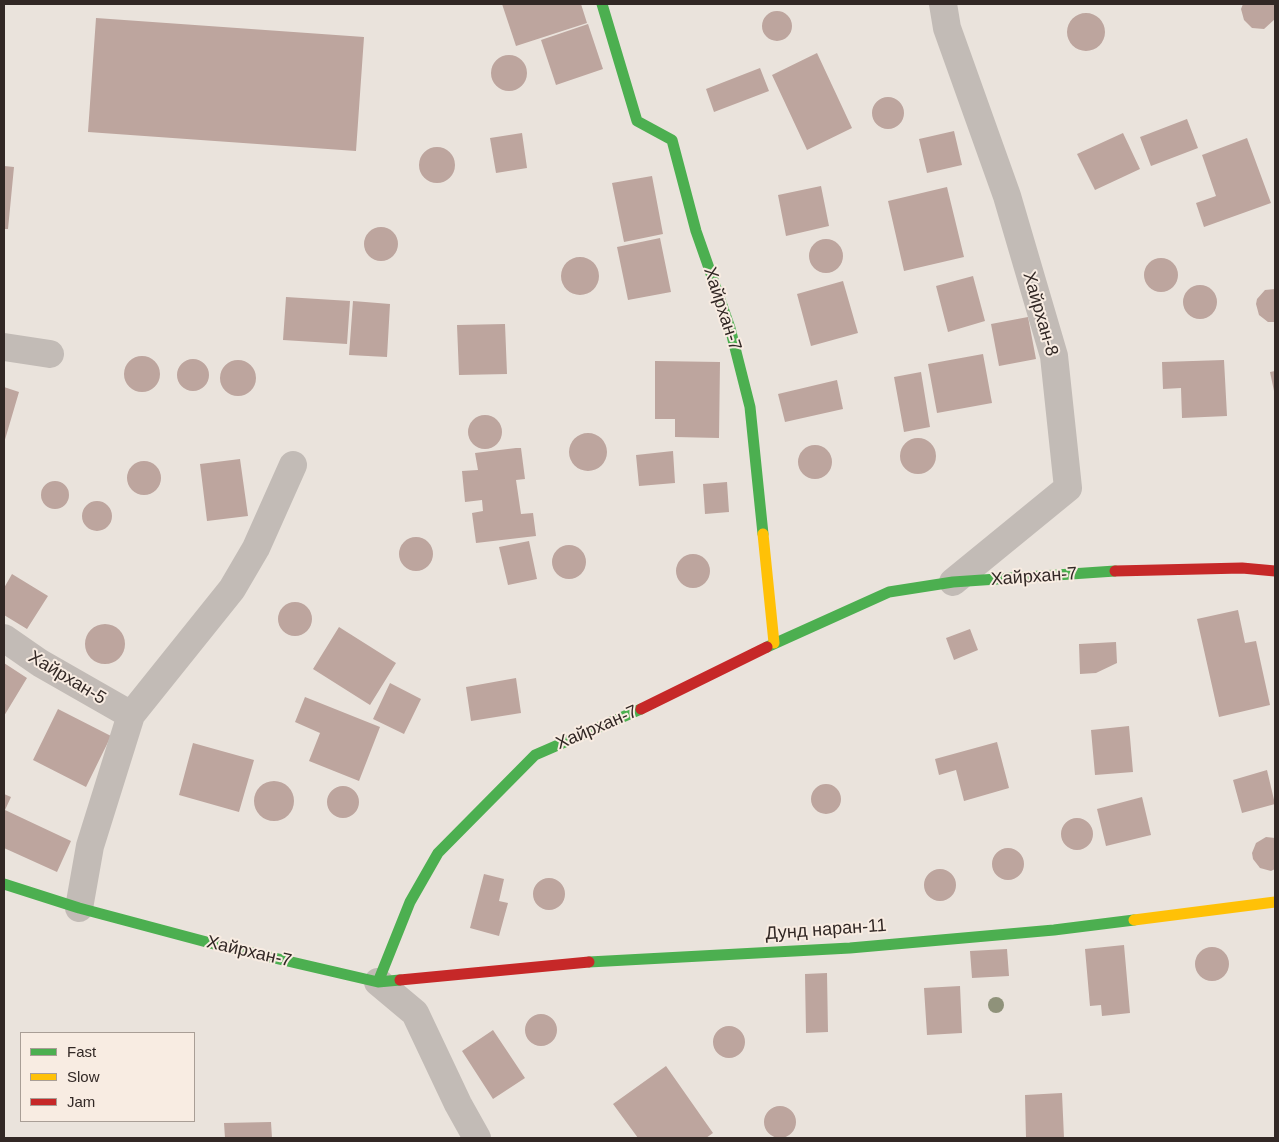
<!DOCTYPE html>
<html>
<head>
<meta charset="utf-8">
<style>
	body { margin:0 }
	#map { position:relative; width:1279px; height:1142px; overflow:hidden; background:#eae3dc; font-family:Arial,sans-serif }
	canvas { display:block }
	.frame { position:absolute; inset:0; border:5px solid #322825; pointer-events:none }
	.legend { position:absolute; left:20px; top:1032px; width:175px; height:90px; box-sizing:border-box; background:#f8ece2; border:1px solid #a99e96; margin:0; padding:6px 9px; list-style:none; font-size:15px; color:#322825 }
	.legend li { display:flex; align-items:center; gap:10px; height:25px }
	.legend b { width:25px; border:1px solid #a99e96 }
</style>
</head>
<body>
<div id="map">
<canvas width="1279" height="1142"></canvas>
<div class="frame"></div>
<ul class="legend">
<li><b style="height:6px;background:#4caf50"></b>Fast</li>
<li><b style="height:6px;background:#ffc107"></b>Slow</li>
<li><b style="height:6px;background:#c62828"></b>Jam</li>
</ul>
</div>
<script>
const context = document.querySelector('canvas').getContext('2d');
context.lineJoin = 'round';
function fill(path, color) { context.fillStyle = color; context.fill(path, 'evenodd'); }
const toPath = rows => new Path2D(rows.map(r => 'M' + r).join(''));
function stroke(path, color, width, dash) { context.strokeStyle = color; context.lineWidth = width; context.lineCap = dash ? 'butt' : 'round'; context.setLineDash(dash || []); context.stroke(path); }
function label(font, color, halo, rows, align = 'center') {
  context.font = font + ' Arial,sans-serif'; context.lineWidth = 4; context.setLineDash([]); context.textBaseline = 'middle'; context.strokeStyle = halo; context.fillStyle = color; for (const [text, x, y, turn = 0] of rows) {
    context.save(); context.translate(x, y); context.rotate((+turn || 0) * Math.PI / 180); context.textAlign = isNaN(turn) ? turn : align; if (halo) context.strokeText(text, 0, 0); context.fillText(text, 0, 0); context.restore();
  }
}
fill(toPath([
	[502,4,581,4,587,23,516,46],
	[1243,4,1275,4,1275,19,1264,29,1252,28,1244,20,1241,9],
	'762 26a15 15 0 1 1 30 0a15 15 0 1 1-30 0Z',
	'1067 32a19 19 0 1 1 38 0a19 19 0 1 1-38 0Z',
	[96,18,364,37,356,151,88,132],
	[588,24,603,69,556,85,541,40],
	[817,53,852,128,807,150,772,75],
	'491 73a18 18 0 1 1 36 0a18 18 0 1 1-36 0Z',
	[760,68,769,91,714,112,706,89],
	'872 113a16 16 0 1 1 32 0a16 16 0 1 1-32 0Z',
	[1187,119,1198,148,1151,166,1140,137],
	[954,131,962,165,927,173,919,139],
	[522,133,527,168,496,173,490,138],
	[1123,133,1140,169,1095,190,1077,154],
	[1247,138,1271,203,1204,227,1196,203,1216,196,1202,155],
	'419 165a18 18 0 1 1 36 0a18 18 0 1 1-36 0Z',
	[4,166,14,167,8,229,4,229],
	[652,176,663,234,624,242,612,183],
	[821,186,829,226,786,236,778,195],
	[947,187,964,257,904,271,888,201],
	'364 244a17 17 0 1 1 34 0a17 17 0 1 1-34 0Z',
	[660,238,671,292,628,300,617,247],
	'809 256a17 17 0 1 1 34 0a17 17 0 1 1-34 0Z',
	'561 276a19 19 0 1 1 38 0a19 19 0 1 1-38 0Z',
	'1144 275a17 17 0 1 1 34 0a17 17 0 1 1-34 0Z',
	[973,276,985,321,948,332,936,286],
	[843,281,858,333,811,346,797,294],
	'1183 302a17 17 0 1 1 34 0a17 17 0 1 1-34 0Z',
	[1275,289,1275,322,1268,322,1259,315,1256,304,1257,299,1265,290],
	[286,297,350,301,347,344,283,340],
	[353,301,390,304,387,357,349,355],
	[1028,317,1036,359,999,366,991,324],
	[505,324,507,374,459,375,457,325],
	[983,354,992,403,937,413,928,364],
	'124 374a18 18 0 1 1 36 0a18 18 0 1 1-36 0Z',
	'177 375a16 16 0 1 1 32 0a16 16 0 1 1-32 0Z',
	'220 378a18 18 0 1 1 36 0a18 18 0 1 1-36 0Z',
	[1224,360,1227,416,1182,418,1181,388,1163,389,1162,362],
	[655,361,720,362,719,438,675,437,675,419,655,419],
	[1275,371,1275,391,1274,391,1270,372],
	[921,372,930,427,904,432,894,377],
	[837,380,843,409,785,422,778,394],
	[4,387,19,392,4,443],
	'468 432a17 17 0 1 1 34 0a17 17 0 1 1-34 0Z',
	'569 452a19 19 0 1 1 38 0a19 19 0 1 1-38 0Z',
	'900 456a18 18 0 1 1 36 0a18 18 0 1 1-36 0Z',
	'798 462a17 17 0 1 1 34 0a17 17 0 1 1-34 0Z',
	[516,448,521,448,525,479,516,480,521,514,533,513,536,536,476,543,472,513,483,511,482,500,465,502,462,471,478,470,475,453],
	[673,451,675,483,639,486,636,455],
	[240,459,248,516,207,521,200,464],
	'127 478a17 17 0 1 1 34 0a17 17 0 1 1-34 0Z',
	'41 495a14 14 0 1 1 28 0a14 14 0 1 1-28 0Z',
	[727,482,729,512,705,514,703,484],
	'82 516a15 15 0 1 1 30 0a15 15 0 1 1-30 0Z',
	'399 554a17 17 0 1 1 34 0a17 17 0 1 1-34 0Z',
	[529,541,537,579,508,585,499,547],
	'552 562a17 17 0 1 1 34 0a17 17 0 1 1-34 0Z',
	'676 571a17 17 0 1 1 34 0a17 17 0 1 1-34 0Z',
	[12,574,48,596,27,629,4,615,4,588],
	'278 619a17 17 0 1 1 34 0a17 17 0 1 1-34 0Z',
	[1238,610,1245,643,1256,641,1270,705,1219,717,1197,619],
	'85 644a20 20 0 1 1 40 0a20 20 0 1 1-40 0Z',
	[339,627,396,663,370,705,313,669],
	[970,629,978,650,954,660,946,638],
	[1116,642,1117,663,1096,673,1080,674,1079,644],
	[4,663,27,678,4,716],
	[516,678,521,713,471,721,466,687],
	[390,683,421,699,404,734,373,719],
	[305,697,380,727,359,781,309,761,320,733,295,722],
	[58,709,111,736,86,787,33,760],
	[1129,726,1133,772,1095,775,1091,730],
	[997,742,1009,788,964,801,956,770,939,775,935,759],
	[193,743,254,760,239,812,179,795],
	[1267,770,1275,804,1242,813,1233,780],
	'254 801a20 20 0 1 1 40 0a20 20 0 1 1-40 0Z',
	'811 799a15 15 0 1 1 30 0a15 15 0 1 1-30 0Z',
	'327 802a16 16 0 1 1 32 0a16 16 0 1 1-32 0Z',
	[4,794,11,797,5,810,71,841,57,872,4,848],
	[1142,797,1151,835,1106,846,1097,809],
	'1061 834a16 16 0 1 1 32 0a16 16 0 1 1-32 0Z',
	[1266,837,1275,838,1275,869,1271,871,1260,868,1253,859,1252,853,1256,843],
	'992 864a16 16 0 1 1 32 0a16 16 0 1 1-32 0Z',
	'924 885a16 16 0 1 1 32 0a16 16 0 1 1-32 0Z',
	[484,874,504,879,499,901,508,903,499,936,470,928],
	'533 894a16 16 0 1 1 32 0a16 16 0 1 1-32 0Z',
	[1124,945,1130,1013,1102,1016,1101,1005,1090,1006,1085,949],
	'1195 964a17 17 0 1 1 34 0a17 17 0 1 1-34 0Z',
	[1007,949,1009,976,972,978,970,951],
	[827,973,828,1032,806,1033,805,974],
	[960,986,962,1033,927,1035,924,988],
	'525 1030a16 16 0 1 1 32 0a16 16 0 1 1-32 0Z',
	'713 1042a16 16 0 1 1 32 0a16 16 0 1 1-32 0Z',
	[493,1030,525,1078,493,1099,462,1051],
	[666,1066,713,1133,706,1138,638,1138,613,1104],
	[1062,1093,1064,1138,1026,1138,1025,1095],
	'764 1122a16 16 0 1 1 32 0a16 16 0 1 1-32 0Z',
	[271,1122,272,1138,225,1138,224,1123]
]), '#bda59e');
stroke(toPath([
	[943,4,947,28,1007,196,1054,356,1068,488,953,582],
	[4,347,50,354],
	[4,638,40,663,131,715],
	[79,908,90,846,131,715,232,589,256,548,293,465],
	[378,982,415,1013,458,1104,477,1138]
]), '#c2bbb6', 28);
stroke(toPath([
	[602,4,637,121,672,140,696,231,730,328,750,407,763,534],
	[767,647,889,592,953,582,1115,571],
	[4,884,79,908,214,944,378,982,400,980],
	[589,962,850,948,1054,930,1134,920],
	[378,982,410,902,438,853,535,755,641,709]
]), '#4caf50', 11);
stroke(toPath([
	[763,534,774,643],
	[1134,920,1275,902]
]), '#ffc107', 11);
stroke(toPath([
	[1115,571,1242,568,1275,571],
	[641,709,767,647],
	[400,980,589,962]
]), '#c62828', 11);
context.fillStyle = '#8f927a';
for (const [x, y] of [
	[996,1005]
]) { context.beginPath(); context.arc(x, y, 8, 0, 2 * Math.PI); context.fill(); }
label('18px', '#322825', '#f8ece2', [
	["Хайрхан-7",722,309,72],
	["Хайрхан-8",1040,314,74],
	["Хайрхан-7",1034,577,-4],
	["Хайрхан-5",67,678,31],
	["Хайрхан-7",597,728,-23],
	["Дунд наран-11",826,930,-4],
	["Хайрхан-7",249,952,13]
]);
</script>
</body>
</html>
